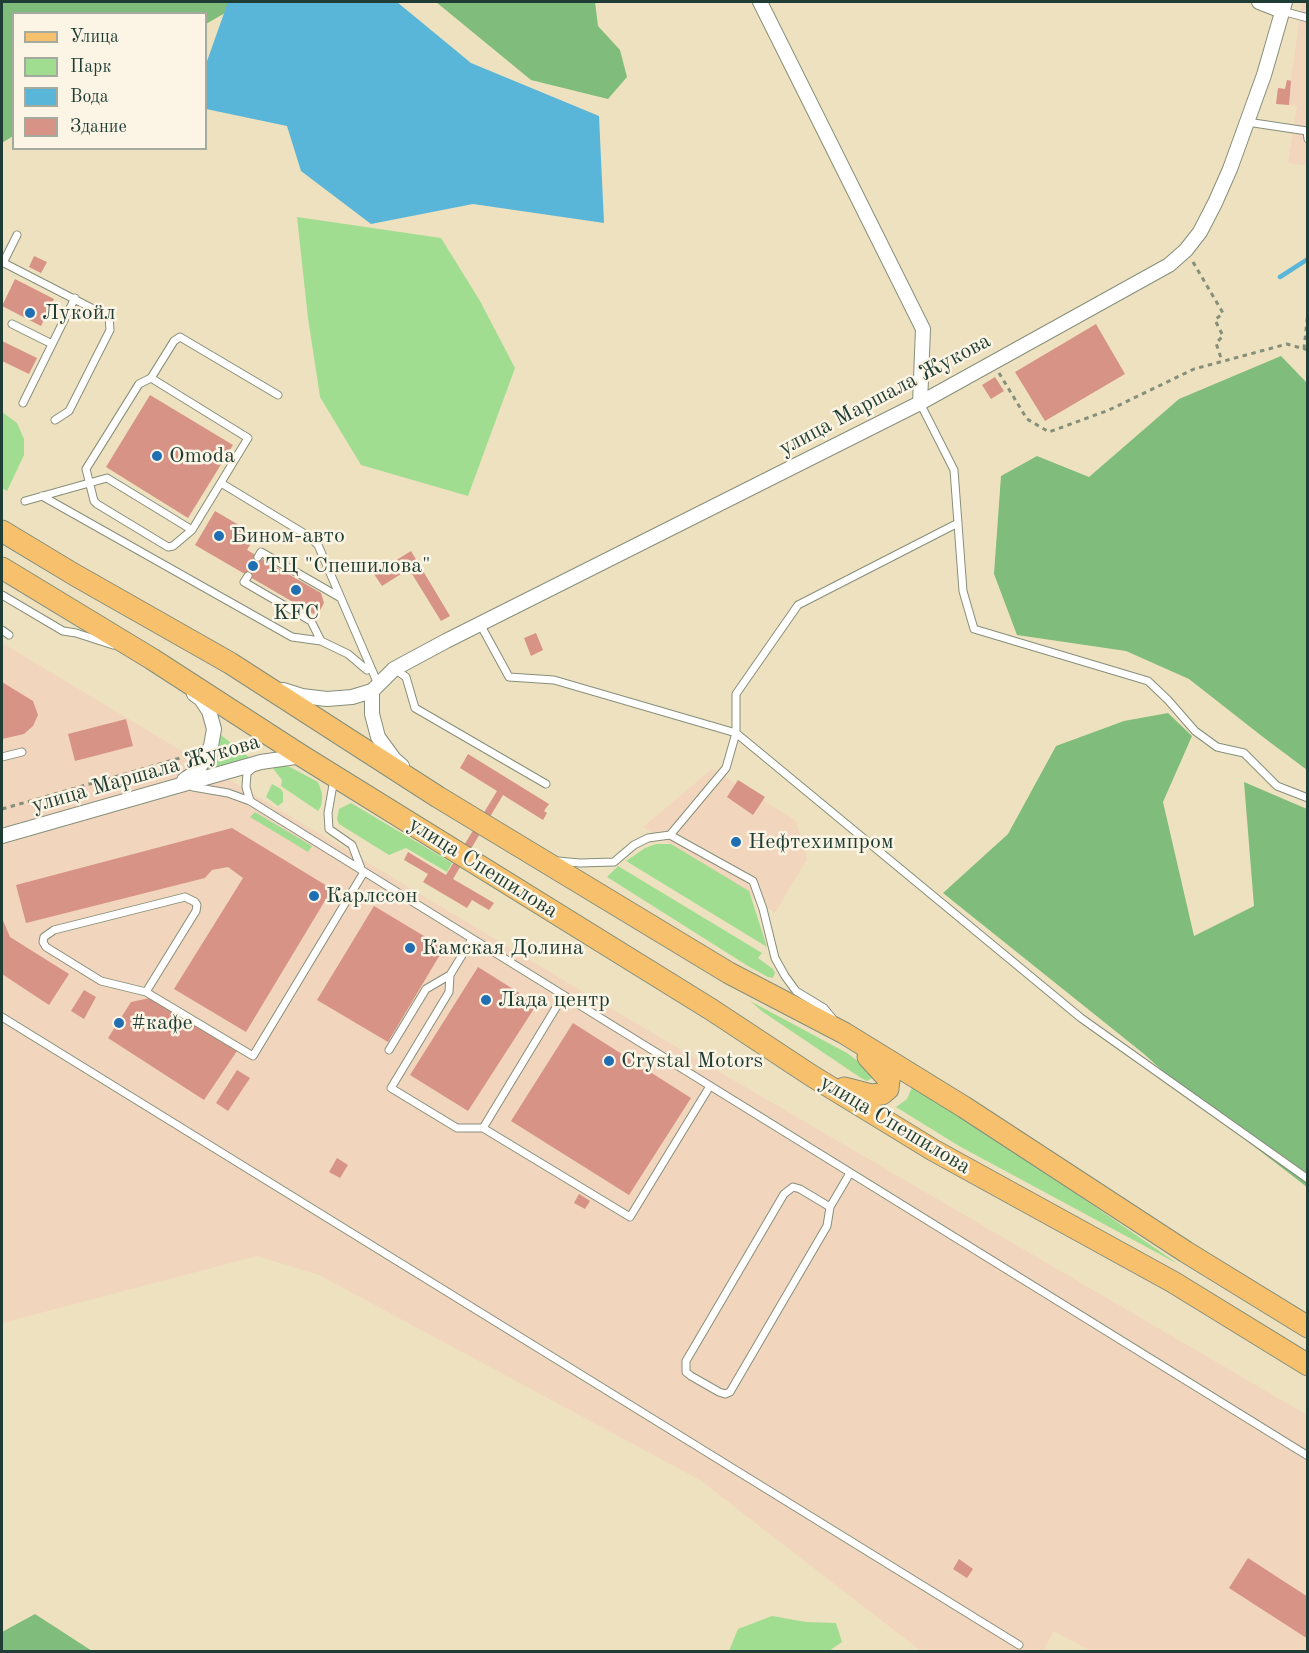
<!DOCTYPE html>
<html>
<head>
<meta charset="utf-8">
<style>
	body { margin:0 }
	#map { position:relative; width:1309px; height:1653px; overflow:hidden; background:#eee1bf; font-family:"Old Standard TT",serif }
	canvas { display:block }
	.frame { position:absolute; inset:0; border:3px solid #1f3d34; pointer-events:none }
	.legend { position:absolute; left:12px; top:12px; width:195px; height:138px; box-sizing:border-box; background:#fcf5e5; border:2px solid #a4ab9e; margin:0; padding:8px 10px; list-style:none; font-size:18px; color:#1f3d34 }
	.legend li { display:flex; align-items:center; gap:12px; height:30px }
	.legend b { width:30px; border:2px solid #a4ab9e }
</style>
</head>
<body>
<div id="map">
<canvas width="1309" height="1653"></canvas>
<div class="frame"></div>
<ul class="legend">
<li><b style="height:8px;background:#f7c06c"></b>Улица</li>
<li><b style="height:16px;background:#a1dd91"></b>Парк</li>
<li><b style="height:16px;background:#5ab6d8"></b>Вода</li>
<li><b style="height:16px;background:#d79386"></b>Здание</li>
</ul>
</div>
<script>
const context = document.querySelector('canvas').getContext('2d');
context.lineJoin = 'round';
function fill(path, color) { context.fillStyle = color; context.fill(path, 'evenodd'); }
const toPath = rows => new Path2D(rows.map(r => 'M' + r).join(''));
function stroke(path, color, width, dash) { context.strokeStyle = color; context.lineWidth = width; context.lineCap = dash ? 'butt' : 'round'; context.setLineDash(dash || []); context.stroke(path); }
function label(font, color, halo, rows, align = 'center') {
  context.font = font + ' "Old Standard TT",serif'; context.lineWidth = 5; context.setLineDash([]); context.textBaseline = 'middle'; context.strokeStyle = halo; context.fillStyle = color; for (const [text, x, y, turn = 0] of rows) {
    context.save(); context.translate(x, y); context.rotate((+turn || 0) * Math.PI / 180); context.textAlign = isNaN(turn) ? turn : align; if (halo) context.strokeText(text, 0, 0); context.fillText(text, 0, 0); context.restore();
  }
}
fill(toPath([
	[1302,2,1307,2,1307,165,1304,165,1288,163,1297,106,1276,104,1278,88,1285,89,1287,80,1291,80],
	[2,643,598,1001,1307,1415,1307,1651,1091,1651,1054,1631,1043,1651,921,1651,700,1480,319,1275,257,1256,2,1323],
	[712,769,796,821,807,859,775,913,643,827]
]), '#f1d5bd');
fill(toPath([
	[297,217,441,238,480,301,515,368,468,496,361,465,320,397,308,318],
	[2,412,17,423,24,439,24,455,7,491,2,488],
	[221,735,250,758,204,772,214,759],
	[281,765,290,767,318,782,322,793,322,800,321,806,318,811,281,786,282,780,272,767],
	[272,784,281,789,283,793,283,802,278,806,266,797],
	[351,803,452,863,447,872,406,848,389,855,339,824,337,819,339,809],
	[255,812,312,846,308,852,250,817],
	[656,844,671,844,749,891,767,947,626,861,645,848],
	[618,866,762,953,758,958,773,969,775,973,773,978,768,977,748,966,607,877],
	[750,1001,847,1053,874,1073,874,1077,867,1081,861,1078,763,1012],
	[913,1085,968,1119,1178,1264,959,1146,896,1107,907,1099],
	[772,1616,806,1622,836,1623,842,1642,829,1651,729,1651,738,1629]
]), '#a1dd91');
fill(toPath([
	[2,2,244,2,206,24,206,14,14,14,13,136,2,143],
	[436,2,595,2,598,26,620,50,627,77,608,99,531,80],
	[1281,356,1307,383,1307,770,1263,737,1189,679,1126,651,1017,635,994,574,1001,476,1037,456,1089,477,1179,399],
	[1168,713,1192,736,1163,802,1194,936,1254,906,1244,782,1307,809,1307,1187,1199,1104,1144,1054,943,893,1008,834,1056,746,1124,721],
	[35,1614,92,1651,2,1651,2,1632]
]), '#80bc7b');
fill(toPath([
	[228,2,397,2,471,63,599,116,604,223,473,204,371,224,301,171,287,126,206,109,206,64]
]), '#5ab6d8');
stroke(toPath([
	[1280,277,1308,259]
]), '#5ab6d8', 4.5);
fill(toPath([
	[1287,80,1291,81,1289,105,1276,104,1278,88,1285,89],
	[34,256,47,262,41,273,29,267],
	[15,279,54,299,41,326,2,306],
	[1096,324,1125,374,1045,421,1015,372],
	[2,341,37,358,29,374,2,361],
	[995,377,1004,391,991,399,982,385],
	[150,395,233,445,188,518,106,467],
	[215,511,256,535,247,550,321,593,324,603,317,616,195,545],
	[411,551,450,616,441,621,409,569,382,586,374,574],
	[536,633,543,650,531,656,524,638],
	[2,682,33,701,38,715,33,726,24,734,2,739],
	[126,719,133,746,75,761,68,734],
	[468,754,549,804,544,811,547,813,543,820,503,795,453,879,494,903,489,910,472,900,467,908,423,882,428,874,404,860,408,852,446,875,497,791,460,768],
	[738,780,765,797,753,815,727,797],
	[232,828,332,889,246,1032,174,989,243,878,228,867,212,870,205,878,26,923,16,885],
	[374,906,444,948,388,1042,317,1000],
	[2,918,10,937,69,974,49,1005,2,974],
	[478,967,537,1004,468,1111,410,1075],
	[84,990,96,997,84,1019,71,1011],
	[155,997,237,1051,204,1100,108,1038,131,1002],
	[573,1023,691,1098,629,1195,511,1121],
	[237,1070,250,1078,228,1111,216,1103],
	[337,1158,348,1165,340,1178,329,1172],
	[579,1194,590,1201,585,1209,574,1203],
	[1248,1558,1308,1597,1308,1639,1229,1588],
	[959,1559,973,1569,967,1578,953,1569]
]), '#d79386');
const service = toPath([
	[1282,11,1308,18],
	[1247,122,1307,131,1308,139],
	[2,262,109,317,110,330,69,411,55,420],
	[3,263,17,235],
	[12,324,52,344],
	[151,378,248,438,192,530,173,546,168,547,97,504,94,501,86,469,139,384,151,378],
	[151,378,174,341,180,337,278,395],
	[23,403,75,298],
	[920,403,954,470,963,591,974,629,1148,681,1168,700,1195,731,1217,747,1244,753,1277,786,1308,798],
	[221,483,310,537,318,545,378,684],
	[42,496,292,637,321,641,348,654,367,670],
	[25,501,107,478,192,530],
	[258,557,261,552,341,598],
	[248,576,244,582,311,621,321,641],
	[2,595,63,631,76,633,113,645],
	[480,624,509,677,554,680,736,733,1081,1018,1308,1179],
	[2,630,9,635],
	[394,669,406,677,415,708,546,784],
	[2,757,22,752],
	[334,779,328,813,329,829,352,845,362,871],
	[193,787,228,793,250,801,1308,1456],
	[250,801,246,787,247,773,253,768],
	[670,835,726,768,736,733,736,694,798,605,958,523],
	[558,861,580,863,614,862,634,845,648,838,670,835,753,881,763,909,775,958,785,976,796,991,824,1008,833,1019],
	[185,897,195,902,197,905,196,911,146,992,101,981,46,947,43,942,44,937,54,930,185,897],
	[450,975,449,992,391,1088,457,1128,483,1128],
	[146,992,253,1056,364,872],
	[563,996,483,1128,630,1217,710,1086],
	[2,1017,1019,1645],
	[389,1050,426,989,450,975,472,939],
	[830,1207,827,1226,730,1392,725,1394,719,1392,691,1376,686,1372,686,1361,784,1194,793,1187,800,1189,830,1207,850,1173]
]);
const minor = toPath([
	[760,2,923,329,920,403],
	[1259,2,1282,11],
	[283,690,302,696,327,699,352,697,372,691,394,669,446,641,920,403,1169,265,1186,250,1200,232,1215,203,1230,169,1264,75,1285,2],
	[372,691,372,714,378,737,394,759,402,766],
	[184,780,196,772,204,760,211,746,214,729,209,711,201,699,194,694],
	[2,836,261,762,302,756]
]);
const primary = toPath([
	[2,531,75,575,230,663,438,797,729,973,844,1033,964,1107,1186,1252,1308,1327],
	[2,568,152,659,302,756,712,1010,812,1076,933,1150,1173,1282,1308,1365],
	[844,1088,871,1095,882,1094,888,1089,889,1080,868,1057]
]);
stroke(service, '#868f7a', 9);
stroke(minor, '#868f7a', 16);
stroke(primary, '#868f7a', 23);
stroke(toPath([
	[1193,262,1223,313,1215,320,1223,336,1216,343,1222,361],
	[1304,349,1308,311],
	[999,373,1027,419,1049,432,1109,410,1194,369,1287,344,1308,350],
	[2,809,191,755]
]), '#868f7a', 3, [4.5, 4.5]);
stroke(service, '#fff', 7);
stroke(minor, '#fff', 14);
stroke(primary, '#f7c06c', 21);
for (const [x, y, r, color] of [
	[30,313,6,"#1f6fb2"],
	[157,456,6,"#1f6fb2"],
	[219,536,6,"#1f6fb2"],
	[253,566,6,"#1f6fb2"],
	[296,590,6,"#1f6fb2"],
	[736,842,6,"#1f6fb2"],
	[314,896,6,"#1f6fb2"],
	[410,948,6,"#1f6fb2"],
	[486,1000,6,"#1f6fb2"],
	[119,1023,6,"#1f6fb2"],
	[609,1061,6,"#1f6fb2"]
]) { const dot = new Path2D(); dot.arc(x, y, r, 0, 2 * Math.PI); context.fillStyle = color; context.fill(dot); stroke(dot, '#fcf5e5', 2); }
label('22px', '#1f3d34', '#fcf5e5', [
	["Лукойл",42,313],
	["Omoda",169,456],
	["Бином-авто",231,536],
	["ТЦ \"Спешилова\"",265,566],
	["KFC",296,613,"center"],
	["Нефтехимпром",748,842],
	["Карлссон",326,896],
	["Камская Долина",422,948],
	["Лада центр",498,1000],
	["#кафе",131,1023],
	["Crystal Motors",621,1061]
], 'left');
label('22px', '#1f3d34', '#fcf5e5', [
	["улица Маршала Жукова",885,395,-28],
	["улица Маршала Жукова",146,774,-16],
	["улица Спешилова",483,868,32],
	["улица Спешилова",895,1125,31]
]);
</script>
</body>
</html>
